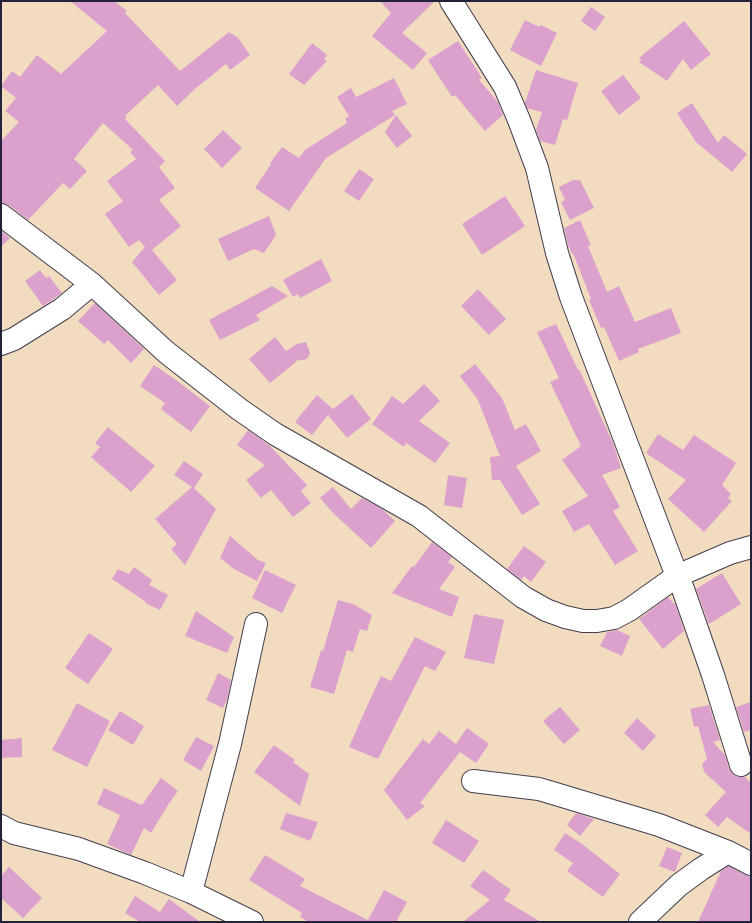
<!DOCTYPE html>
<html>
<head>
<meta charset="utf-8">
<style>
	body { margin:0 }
	#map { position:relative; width:752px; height:923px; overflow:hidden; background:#f2dcbf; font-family:"IM FELL Double Pica",serif }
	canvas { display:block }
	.frame { position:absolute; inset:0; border:2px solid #22223b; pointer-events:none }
</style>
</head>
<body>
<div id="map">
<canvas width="752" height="923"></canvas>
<div class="frame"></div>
</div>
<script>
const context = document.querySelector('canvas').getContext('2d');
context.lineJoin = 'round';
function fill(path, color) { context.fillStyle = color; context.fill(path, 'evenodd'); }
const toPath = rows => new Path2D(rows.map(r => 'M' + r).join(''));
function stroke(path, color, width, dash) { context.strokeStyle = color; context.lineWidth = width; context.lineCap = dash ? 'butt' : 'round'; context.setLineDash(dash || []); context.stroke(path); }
fill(toPath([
	[70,1,114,1,127,11,125,13,180,71,229,32,238,38,250,55,230,70,226,64,196,88,177,106,158,85,125,116,127,117,125,119,165,161,159,167,175,188,159,200,181,226,152,250,177,280,159,295,132,262,145,247,139,240,129,247,105,214,123,201,107,181,136,159,130,152,133,150,103,123,74,159,87,171,70,189,63,183,28,220,9,205,1,203,1,141,19,122,5,111,16,98,1,86,12,71,20,77,37,55,61,74,107,31],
	[380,1,435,1,402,33,427,53,413,70,372,36,391,13],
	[591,7,605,17,595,31,581,21],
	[525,20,539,27,541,25,557,33,541,66,510,50],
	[684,21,711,54,691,70,683,59,667,81,639,62,641,60,639,58],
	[458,41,482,78,479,80,498,102,503,115,485,131,455,95,452,97,428,60],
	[312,43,327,55,324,59,327,61,304,85,289,74],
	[536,70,578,83,567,120,563,119,555,145,540,141,536,130,542,112,527,108,525,103],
	[623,75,641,98,619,115,601,91],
	[394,78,407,104,392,111,395,115,326,158,289,211,255,188,271,164,270,163,282,147,299,158,305,150,347,123,345,119,349,116,337,97,351,88,356,97],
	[692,103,718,143,724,135,747,154,732,172,696,142,677,113],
	[396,115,412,136,397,148,385,132],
	[223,130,242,148,222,168,204,149],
	[359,169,374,179,359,201,344,191],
	[573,180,580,180,594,208,570,220,561,202,565,200,559,187],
	[505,196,525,226,482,255,462,224],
	[269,216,276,235,264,253,254,249,228,261,218,239],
	[580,220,591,245,588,246,607,292,619,286,635,322,671,308,681,333,638,349,639,352,619,361,604,327,601,328,589,300,591,299,573,253,572,254,568,245,564,228],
	[1,231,10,238,1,247],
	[321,259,332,281,300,298,298,294,293,297,283,280],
	[40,270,46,278,49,276,62,293,43,306,25,281],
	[272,286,288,296,256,315,260,320,220,340,209,320],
	[478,289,506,319,489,335,461,306],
	[95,303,144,349,131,363,108,340,104,344,78,321],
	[556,324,578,370,579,369,613,443,621,468,602,475,620,507,613,511,638,551,615,565,589,524,574,532,562,511,588,496,562,460,581,446,550,382,559,378,537,332],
	[275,337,286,351,297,344,306,342,310,353,307,359,295,361,296,362,270,383,249,359],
	[475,364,502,398,515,430,526,424,541,451,516,466,540,504,522,515,500,480,492,480,490,457,500,456,478,400,460,376],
	[154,365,176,380,210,406,191,432,161,409,165,403,140,386],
	[424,384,440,401,419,421,450,443,435,463,406,443,404,447,372,424,392,396,403,404],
	[352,394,371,419,347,438,328,415,312,435,295,422,317,395,333,409,332,410],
	[108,427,155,466,131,492,91,457,100,447,95,443],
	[248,430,270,446,307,485,301,491,311,503,293,517,271,490,261,498,246,480,265,465,237,445],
	[658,434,683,450,694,435,736,463,722,485,731,494,728,498,732,501,704,532,668,499,686,480,646,453],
	[184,461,203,474,194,488,216,509,185,565,171,549,177,544,155,519,192,487,174,475],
	[448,475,467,478,462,508,444,505],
	[333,487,351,509,362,498,382,509,395,521,371,548,333,513,320,498],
	[230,536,258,560,266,563,257,581,234,569,220,558],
	[432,542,452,557,448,562,455,567,439,589,459,597,452,617,392,593,412,566,414,567],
	[524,546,546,562,531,582,524,576,521,580,507,569],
	[134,567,152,580,149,585,168,595,160,610,145,603,146,602,112,579,118,569,129,574],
	[265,570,296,585,282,613,252,598],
	[722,573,741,604,709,624,696,589],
	[668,597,674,604,675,603,684,631,663,649,639,619],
	[338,600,353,604,372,615,367,631,360,629,353,652,347,650,334,694,310,687,321,650,323,651],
	[196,611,234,637,227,653,185,636],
	[474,614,504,620,494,664,464,658],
	[617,630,630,636,622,656,600,646,607,632],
	[89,633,113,649,88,684,65,668],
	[415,637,446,652,435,671,425,666,378,759,349,747,368,704,381,676,391,681],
	[218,673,231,680,227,699,223,708,206,700],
	[751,702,751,730,744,732,736,707],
	[77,703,110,721,87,767,52,750],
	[709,705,720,740,713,742,725,755,729,769,732,774,739,777,745,777,751,783,751,834,727,817,718,827,705,815,726,792,704,772,702,764,707,759,698,726,694,727,690,709],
	[560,707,580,730,564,744,543,721],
	[120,711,144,726,133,745,108,730],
	[637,718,656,736,643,751,624,733],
	[467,728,489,744,476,763,460,752,420,803,425,806,407,820,384,790,423,739,429,744,439,731,456,744],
	[196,737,214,746,201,771,183,760],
	[22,738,22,757,1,758,1,740],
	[274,745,295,760,293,762,309,774,300,806,254,772],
	[161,778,178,791,168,805,151,833,144,828,131,855,107,844,120,815,97,804,104,788,142,805],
	[286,813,318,822,310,841,280,829],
	[576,813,594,819,580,836,567,825],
	[446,820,479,841,464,863,432,843],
	[565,833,582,844,620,874,603,897,567,871,573,863,554,850],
	[667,847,682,853,675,872,659,866],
	[265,855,305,879,300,886,368,920,384,890,407,902,396,922,309,922,300,917,302,913,249,880],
	[729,866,745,875,751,876,751,922,698,922,721,871],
	[9,867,42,898,23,918,1,898,1,876],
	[483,870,511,890,504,900,541,922,463,922,490,900,470,886],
	[135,896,160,912,169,899,200,922,140,922,125,913]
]), '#dca0cd');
const minor = toPath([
	[451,1,505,87,519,120,537,168,557,253,571,297,677,576,683,589,713,675,741,765],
	[1,215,92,284,166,352,239,409,275,434,419,516,523,597,546,610,565,617,583,621,597,621,614,618,629,610,677,576,730,553,751,547],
	[1,344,14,339,62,309,92,284],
	[473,781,539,789,659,825,728,852,751,864],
	[1,826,14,833,79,849,145,873,191,892,252,922],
	[191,892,230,744,256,624],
	[640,922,679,885,701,869,728,852]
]);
stroke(minor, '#413e4f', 24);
stroke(minor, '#fff', 22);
</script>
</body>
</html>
